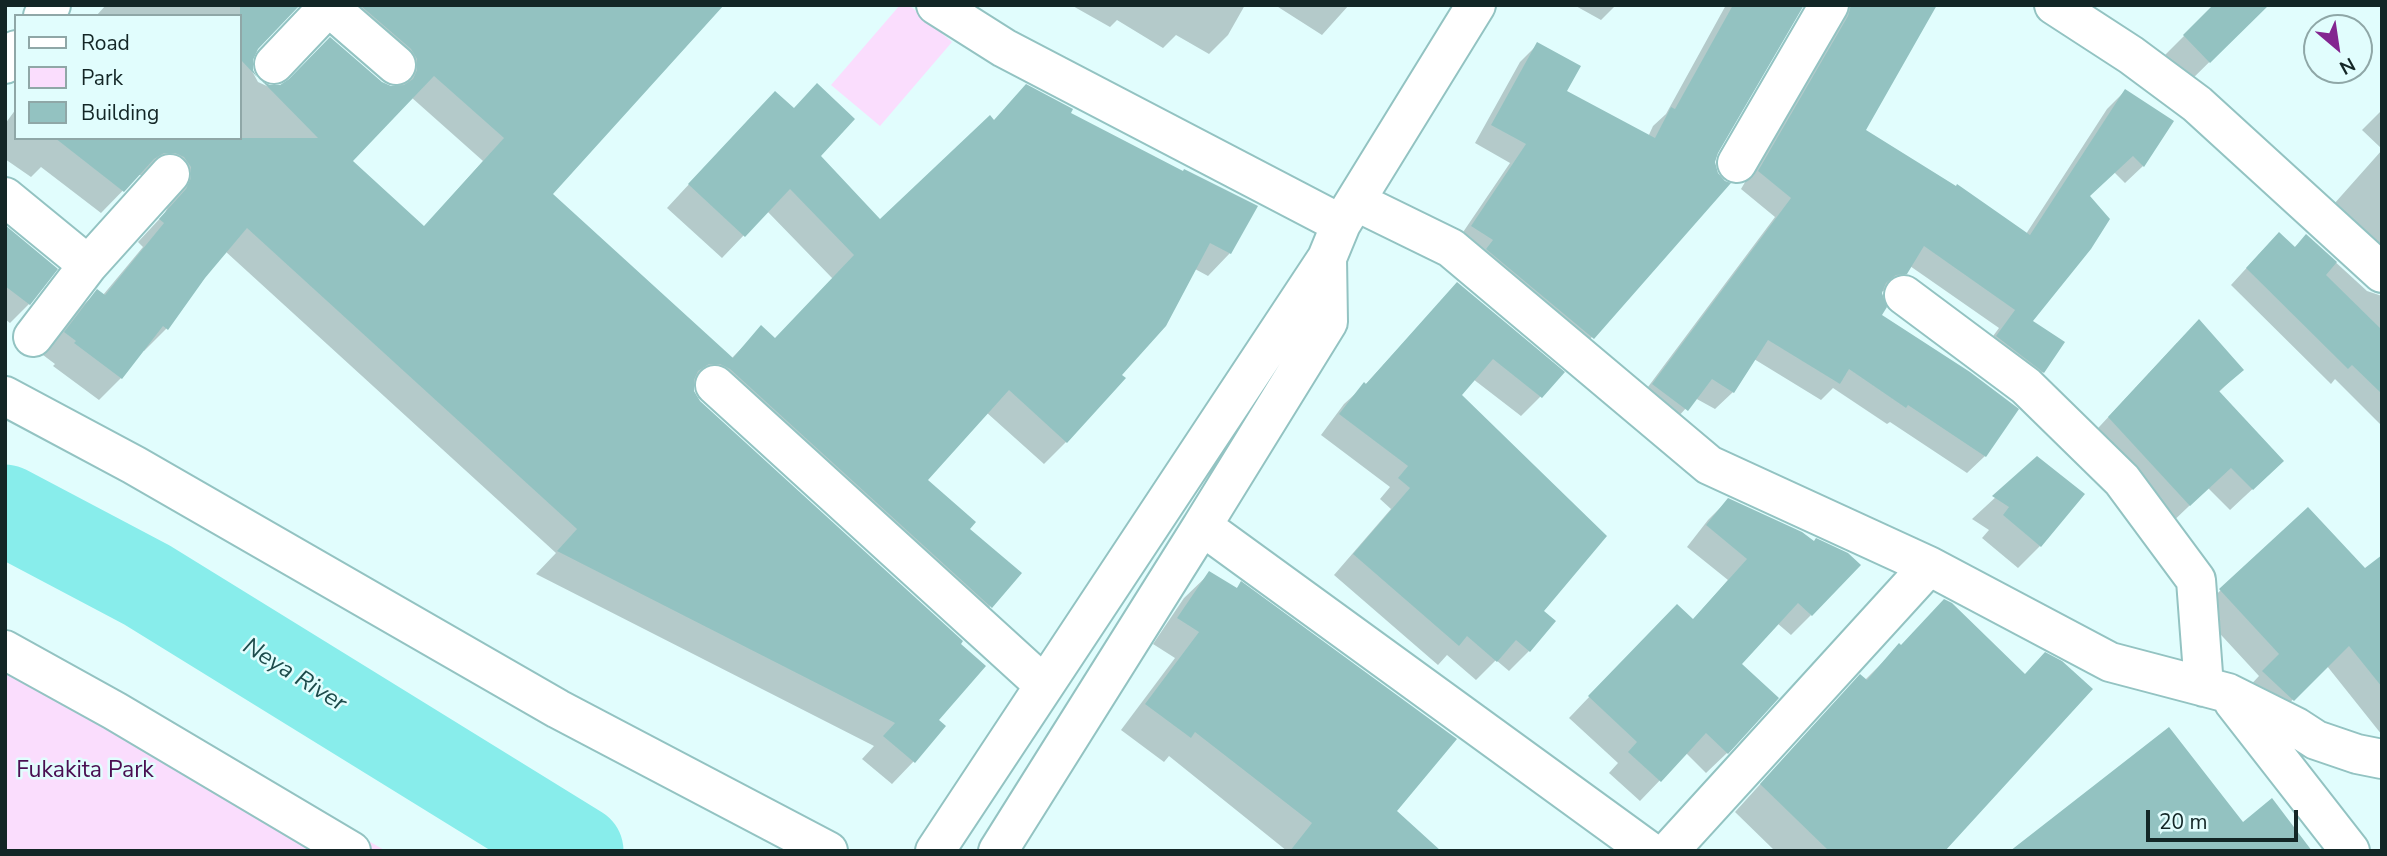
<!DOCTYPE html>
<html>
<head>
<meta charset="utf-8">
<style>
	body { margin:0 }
	#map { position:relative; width:2387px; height:856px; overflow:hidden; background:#e1fdfd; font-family:"Nunito Sans",sans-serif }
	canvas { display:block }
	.frame { position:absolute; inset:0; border:7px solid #132626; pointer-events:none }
	.legend { position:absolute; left:14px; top:14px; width:228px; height:126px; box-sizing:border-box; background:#e1fdfd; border:2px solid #8fa7a7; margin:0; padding:9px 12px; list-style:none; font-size:21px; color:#132626 }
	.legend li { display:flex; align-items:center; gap:14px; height:35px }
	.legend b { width:35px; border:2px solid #8fa7a7 }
	.north { position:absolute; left:2303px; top:14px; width:70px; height:70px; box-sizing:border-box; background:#e1fdfd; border:2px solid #8fa7a7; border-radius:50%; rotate:151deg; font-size:19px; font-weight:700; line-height:28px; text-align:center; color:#132626 }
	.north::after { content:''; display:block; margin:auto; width:24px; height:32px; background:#832590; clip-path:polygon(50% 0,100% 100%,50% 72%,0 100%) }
	.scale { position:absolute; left:2146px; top:810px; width:152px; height:32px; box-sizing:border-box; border:4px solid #132626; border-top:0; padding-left:9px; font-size:21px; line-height:24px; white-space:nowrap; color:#132626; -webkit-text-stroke:5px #e1fdfd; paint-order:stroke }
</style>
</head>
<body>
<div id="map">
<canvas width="2387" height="856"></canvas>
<div class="frame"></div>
<ul class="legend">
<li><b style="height:9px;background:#fff"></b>Road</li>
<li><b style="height:19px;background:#faddfd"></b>Park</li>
<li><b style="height:19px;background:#93c2c1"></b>Building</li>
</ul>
<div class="north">N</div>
<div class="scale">20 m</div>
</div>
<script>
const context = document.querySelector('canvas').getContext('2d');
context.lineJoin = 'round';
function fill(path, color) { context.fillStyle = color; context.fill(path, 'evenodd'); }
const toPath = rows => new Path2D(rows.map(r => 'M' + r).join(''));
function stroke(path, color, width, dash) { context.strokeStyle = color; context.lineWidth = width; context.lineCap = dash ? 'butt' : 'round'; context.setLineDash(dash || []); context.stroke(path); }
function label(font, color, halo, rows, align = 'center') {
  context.font = font + ' "Nunito Sans",sans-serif'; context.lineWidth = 5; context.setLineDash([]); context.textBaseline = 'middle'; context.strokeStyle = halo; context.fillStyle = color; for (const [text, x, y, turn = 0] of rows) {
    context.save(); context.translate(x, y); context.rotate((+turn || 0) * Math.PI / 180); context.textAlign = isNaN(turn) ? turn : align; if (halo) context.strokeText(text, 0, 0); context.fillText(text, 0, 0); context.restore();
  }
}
fill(toPath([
	[900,5,909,5,952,42,880,126,831,85],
	[5,633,80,676,386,851,5,851]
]), '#faddfd');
fill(toPath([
	[106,5,722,5,550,195,731,359,761,328,775,340,833,279,767,211,722,258,667,208,753,115,818,156,880,221,993,121,1069,114,1230,253,1208,276,1195,269,1120,375,1066,442,1044,464,986,412,925,480,967,529,990,607,968,629,697,386,692,386,692,391,936,720,914,761,892,784,862,759,874,746,536,574,556,553,225,251,166,329,144,351,142,350,121,378,99,400,53,366,55,364,43,355,75,313,98,291,103,295,143,247,138,242,165,213,170,202,152,175,138,175,101,213,41,167,31,177,5,159,5,124,16,109,16,138,240,138,240,16,96,16],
	[311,5,395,80,395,88,381,83,269,87,258,82,252,71,251,59,257,48,292,10,299,6],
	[411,97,483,161,423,228,350,161],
	[1071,5,1245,5,1228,35,1209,54,1176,35,1163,48,1117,20,1110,27],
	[1275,5,1349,5,1322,35],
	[1574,5,1616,5,1601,20],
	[1726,5,1802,5,1716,151,1713,162,1716,174,1728,184,1575,356,1455,244,1510,163,1475,143,1520,62,1538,44,1564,92,1648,137,1653,126,1666,114],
	[1824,5,1936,5,1863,130,2026,234,2107,109,2125,91,2143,166,2125,183,2114,172,2088,197,2031,322,2043,372,2025,389,1979,355,1999,328,1910,266,1888,291,1881,291,1879,316,1985,456,1967,473,1890,422,1887,424,1833,388,1821,400,1754,359,1733,392,1715,409,1695,398,1669,427,1636,403,1775,217,1741,189,1831,35],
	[2215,5,2267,5,2179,92,2154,66],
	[2382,110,2382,149,2362,130],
	[2382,150,2382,274,2326,213],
	[5,227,29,304,10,323,5,319],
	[2307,236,2367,291,2382,296,2382,426,2335,379,2331,384,2231,285,2263,250,2294,248],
	[1457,284,1541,396,1521,416,1473,379,1459,395,1541,611,1529,651,1509,671,1496,660,1476,680,1447,655,1438,665,1334,575,1391,509,1380,499,1390,487,1321,435,1344,404,1365,385],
	[2177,343,2241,370,2218,393,2259,483,2230,510,2208,488,2167,527,2087,440],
	[2037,459,2040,546,2018,568,1982,538,1989,530,1972,519],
	[1728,500,1811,615,1791,635,1777,623,1739,664,1727,753,1706,773,1686,753,1640,801,1609,773,1618,763,1569,718,1657,626,1692,621,1728,580,1687,547,1708,520],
	[2382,557,2382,735,2327,666,2271,721,2242,694,2259,676,2199,611,2221,590,2365,570],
	[1210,573,1236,589,1241,584,1394,811,1439,851,1287,851,1169,756,1164,762,1121,730,1175,658,1153,644,1184,598],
	[1899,646,1943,851,1775,851,1735,812,1834,703,1860,676,1865,680]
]), '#0003');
stroke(toPath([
	[5,510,147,585,578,851]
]), '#88edeb', 91);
fill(toPath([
	[240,5,300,5,258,49,253,60,253,70,257,77,240,59],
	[360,5,724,5,553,194,733,358,761,325,775,338,854,255,790,189,745,237,688,184,775,91,794,108,817,83,855,119,821,156,880,219,990,115,994,120,1026,84,1073,109,1071,113,1183,171,1184,169,1258,206,1231,254,1210,243,1166,326,1122,375,1126,378,1067,443,1009,390,928,480,976,522,970,529,1022,573,992,608,730,369,720,364,709,364,698,371,694,380,694,391,700,401,963,641,961,644,986,666,939,720,946,726,915,763,883,736,895,723,557,551,577,529,247,228,205,278,168,330,163,326,122,379,74,343,76,341,64,332,97,289,105,295,164,223,159,219,186,189,191,178,191,167,184,157,175,153,164,153,154,159,124,192,55,138,318,138,262,81,270,85,280,85,289,79,330,37,382,82,391,86,404,85,413,79,417,70,417,59,411,49],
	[434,76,504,138,424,226,353,161],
	[1733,5,1804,5,1718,153,1715,162,1718,173,1725,181,1731,183,1594,339,1486,249,1493,240,1471,226,1526,144,1491,125,1537,42,1581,66,1567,91,1655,138,1671,107,1675,109],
	[1851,5,1937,5,1866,130,1956,186,1957,184,2030,235,2125,89,2174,121,2144,167,2133,156,2090,196,2110,219,2091,249,2033,321,2065,342,2044,373,1996,336,2015,310,1924,246,1907,274,1896,275,1886,283,1882,293,1887,307,1882,315,1970,372,2019,409,1986,457,1908,405,1906,408,1849,369,1840,384,1768,340,1734,393,1712,379,1688,411,1652,384,1791,198,1758,171,1848,16],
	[2213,5,2269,5,2210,63,2183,35],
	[5,225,58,269,30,305,5,286],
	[2279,232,2295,247,2306,234,2337,262,2326,275,2382,330,2382,394,2352,365,2348,369,2246,268],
	[1457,282,1565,372,1542,398,1493,359,1462,395,1607,536,1544,611,1556,621,1530,652,1516,640,1497,662,1467,636,1459,646,1353,554,1410,488,1398,478,1408,466,1339,414,1364,382,1366,384],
	[2199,319,2244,370,2219,391,2284,461,2253,490,2231,468,2190,506,2108,417],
	[2037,456,2085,494,2041,547,2003,515,2009,507,1992,496],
	[1728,498,1802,532,1814,541,1816,538,1848,553,1861,565,1812,616,1798,603,1742,664,1779,698,1728,754,1706,733,1661,782,1628,752,1637,742,1588,696,1677,604,1693,619,1747,559,1706,525],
	[2308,507,2365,568,2382,555,2382,687,2349,646,2294,701,2262,671,2279,654,2219,589],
	[1209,571,1237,588,1241,581,1457,739,1397,811,1441,851,1290,851,1312,823,1195,732,1191,738,1145,704,1199,632,1177,618],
	[1944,599,1952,603,2025,674,2045,652,2062,661,2093,689,1945,851,1829,851,1760,784,1860,674,1867,680,1899,643,1901,645],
	[2169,727,2243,822,2272,798,2312,851,2010,851]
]), '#93c2c1');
const minor = toPath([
	[936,5,1004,48,1341,224],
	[2054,5,2131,55,2197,104,2382,273],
	[329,7,396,65],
	[43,16,51,5],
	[5,64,16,50],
	[274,64,330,5],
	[1737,163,1829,5],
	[5,197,88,265],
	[1357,202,1451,248,1709,465,1929,566,2110,662,2228,693,2296,727,2316,740,2357,754,2382,759],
	[1327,258,1328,322,1202,526,1649,851],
	[1904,295,2026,386,2122,480,2196,580,2204,687],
	[33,337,88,265,170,174],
	[715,385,1044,685],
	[5,396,134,465,558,709,828,851],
	[5,650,115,711,351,851],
	[2233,701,2350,851],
	[935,851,1327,258,1341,224,1476,5],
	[998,851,1202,526],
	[1669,851,1929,566]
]);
stroke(minor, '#93c3c2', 42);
stroke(minor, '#fff', 38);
label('23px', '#4a0e52', '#e1fdfd', [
	["Fukakita Park",85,771]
]);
label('italic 24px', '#1d4b4b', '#e1fdfd', [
	["Neya River",294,676,32]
]);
</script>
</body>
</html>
